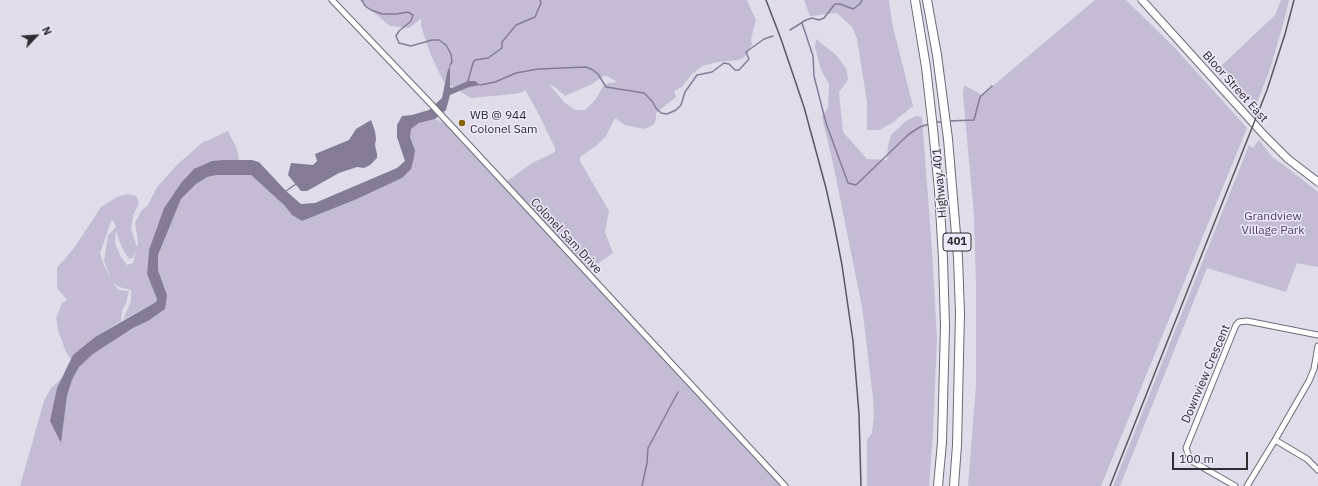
<!DOCTYPE html>
<html>
<head>
<meta charset="utf-8">
<style>
	body { margin:0 }
	#map { position:relative; width:1318px; height:486px; overflow:hidden; background:#e1dcea; font-family:"IBM Plex Sans",sans-serif }
	canvas { display:block }
	.north { position:absolute; left:16px; top:16px; width:40px; height:40px; -webkit-text-stroke:3px #eee9f8; paint-order:stroke; rotate:65deg; font-size:11px; font-weight:700; line-height:16px; text-align:center; color:#2e2c31 }
	.north::after { content:''; display:block; margin:auto; width:14px; height:18px; background:#2e2c31; clip-path:polygon(50% 0,100% 100%,50% 72%,0 100%) }
	.scale { position:absolute; left:1172px; top:452px; width:76px; height:18px; box-sizing:border-box; border:2px solid #2e2c31; border-top:0; padding-left:5px; font-size:12px; line-height:14px; white-space:nowrap; color:#2e2c31; -webkit-text-stroke:3px #eee9f8; paint-order:stroke }
</style>
</head>
<body>
<div id="map">
<canvas width="1318" height="486"></canvas>
<div class="north">N</div>
<div class="scale">100 m</div>
</div>
<script>
const context = document.querySelector('canvas').getContext('2d');
context.lineJoin = 'round';
function fill(path, color) { context.fillStyle = color; context.fill(path, 'evenodd'); }
const toPath = rows => new Path2D(rows.map(r => 'M' + r).join(''));
function stroke(path, color, width, dash) { context.strokeStyle = color; context.lineWidth = width; context.lineCap = dash ? 'butt' : 'round'; context.setLineDash(dash || []); context.stroke(path); }
function label(font, color, halo, rows, align = 'center') {
  context.font = font + ' "IBM Plex Sans",sans-serif'; context.lineWidth = 3; context.setLineDash([]); context.textBaseline = 'middle'; context.strokeStyle = halo; context.fillStyle = color; for (const [text, x, y, turn = 0] of rows) {
    context.save(); context.translate(x, y); context.rotate((+turn || 0) * Math.PI / 180); context.textAlign = isNaN(turn) ? turn : align; if (halo) context.strokeText(text, 0, 0); context.fillText(text, 0, 0); context.restore();
  }
}
fill(toPath([
	[359,0,747,0,756,20,751,39,752,44,746,56,739,60,717,62,702,66,691,75,682,87,674,91,676,97,656,113,656,120,653,125,644,129,625,125,615,118,606,136,596,146,580,157,580,161,609,211,605,232,613,253,588,271,782,486,20,486,44,401,51,388,62,378,57,388,61,443,67,396,72,380,79,367,93,354,133,328,148,321,167,295,158,270,158,255,181,199,196,184,207,177,217,175,251,175,284,205,292,215,302,221,357,199,402,178,415,150,410,137,411,129,419,123,435,119,449,125,503,184,532,163,555,152,555,148,539,115,525,89,523,92,514,94,471,98,443,81,430,53,421,26,421,19,409,28,390,26],
	[604,76,607,76,617,82,609,83,603,86,596,99,585,110,575,110,564,102,549,84,556,88,565,96,592,84],
	[804,0,889,0,892,23,913,106,892,123,879,130,867,130,867,102,857,39,852,27,837,13,810,16],
	[1095,0,1126,0,1176,49,1247,128,1101,486,968,486,976,385,976,284,974,215,963,95,964,85,982,95],
	[1281,0,1289,0,1283,25,1269,72,1256,105,1221,66,1275,15],
	[816,39,836,55,846,68,848,80,839,92,843,132,867,159,887,160,888,146,891,135,906,121,916,116,922,117,932,250,937,338,933,433,929,486,867,486,867,440,872,433,874,415,873,398,862,307,833,163,822,117,828,107,829,84,821,70,815,47],
	[228,131,237,149,239,161,224,160,181,183,164,208,149,250,147,274,157,299,156,302,123,320,131,301,131,290,119,287,113,283,119,290,129,291,126,304,122,310,121,321,95,337,73,355,71,359,66,352,58,330,56,318,62,303,67,300,57,288,57,268,74,248,101,207,117,197,127,194,136,196,139,203,133,216,131,229,137,247,138,242,135,223,141,211,148,205,157,187,178,164,203,142,209,140],
	[112,219,116,227,108,235,104,261,111,279,104,265,100,253],
	[116,231,122,248,129,259,133,258,136,252,133,263,127,265,121,257,115,243],
	[1259,140,1272,157,1285,166,1318,192,1318,267,1297,263,1286,292,1207,268,1120,486,1113,486,1249,145,1253,148]
]), '#c5bbd4');
fill(toPath([
	[450,65,450,87,452,88,468,81,475,81,480,85,469,87,450,95,446,110,440,115,435,119,419,123,411,129,410,137,415,150,414,157,411,169,402,178,357,199,302,221,292,215,284,205,251,175,217,175,207,177,196,184,181,199,158,255,158,270,167,295,165,309,148,321,133,328,93,354,79,367,72,380,67,396,61,443,50,421,57,388,73,355,95,337,156,302,157,299,147,274,149,250,164,208,181,183,194,169,212,161,224,160,252,160,259,162,286,191,301,204,315,203,397,168,405,161,397,137,397,125,402,116,412,115,429,110,442,98,447,73],
	[371,120,375,131,376,139,375,145,377,154,377,158,370,165,364,168,357,167,339,173,307,191,301,191,288,175,291,163,313,165,317,161,315,154,349,140,356,129]
]), '#867b97');
stroke(toPath([
	[362,0,365,6,371,10,382,14,396,14,408,12,413,15,411,21,399,31,396,36,399,43,411,46,432,40,439,40,446,45,451,54,452,62,450,65],
	[802,23,813,56,814,76,826,123,848,183,856,185,909,134,920,127,929,124],
	[790,30,806,20,812,18,819,20,824,18,835,4,840,4,853,9,860,4,862,0],
	[468,81,473,63,475,60,488,58,502,48,502,42,516,25,535,17,541,3,540,0],
	[480,85,495,82,516,73,538,69,586,67,593,70,598,74,606,87,644,93,652,101,656,108,661,113,667,114,676,110,681,105,685,92,697,75,712,72,724,63,729,64,735,70,739,70,749,59,746,52,764,39,773,36],
	[949,121,974,120,980,97,992,86],
	[935,122,943,122],
	[286,191,296,184],
	[642,486,647,463,648,448,678,392]
]), '#867b97', 1.5);
const minor = toPath([
	[332,0,431,104,785,486],
	[1275,440,1307,459,1318,470],
	[1235,486,1190,460,1186,448,1236,325,1239,322,1247,321,1318,335],
	[1247,486,1275,440,1309,381,1314,369,1318,346]
]);
const major = toPath([
	[1142,0,1264,135,1288,159,1318,182]
]);
const highway = toPath([
	[915,0,926,67,933,129,939,190,943,259,945,326,942,442,938,486],
	[927,0,937,55,948,139,958,258,960,313,957,445,954,486]
]);
stroke(minor, '#6f6a77', 7);
stroke(major, '#6f6a77', 9);
stroke(highway, '#6f6a77', 10);
stroke(minor, '#fff', 5);
stroke(major, '#fff', 7);
stroke(highway, '#fff', 8);
stroke(toPath([
	[766,0,781,39,804,107,826,188,834,224,842,265,853,341,859,414,861,486],
	[1110,486,1267,90,1285,34,1294,0]
]), '#5a575f', 1.5);
for (const [x, y, r, color] of [
	[462,123,4,"#896501"]
]) { const dot = new Path2D(); dot.arc(x, y, r, 0, 2 * Math.PI); context.fillStyle = color; context.fill(dot); stroke(dot, '#eee9f8', 1.5); }
for (const [x, y, w] of [
	[957,242,28]
]) { const box = new Path2D(); box.roundRect(x - w / 2, y - 9, w, 18, 3); context.fillStyle = '#eee9f8'; context.fill(box); stroke(box, '#2e2c31', 1); }
label('bold 11px', '#2e2c31', null, [
	["401",957,242]
]);
label('12px', '#2e2c31', '#eee9f8', [
	["Bloor Street East",1235,87,48],
	["Highway 401",940,183,-95],
	["Colonel Sam Drive",566,236,47],
	["Downview Crescent",1206,374,-67]
]);
label('12px', '#2e2c31', '#eee9f8', [
	["WB @ 944",470,116],
	["Colonel Sam",470,130]
], 'left');
label('12px', '#503d68', '#eee9f8', [
	["Grandview",1273,217],
	["Village Park",1273,231]
]);
</script>
</body>
</html>
